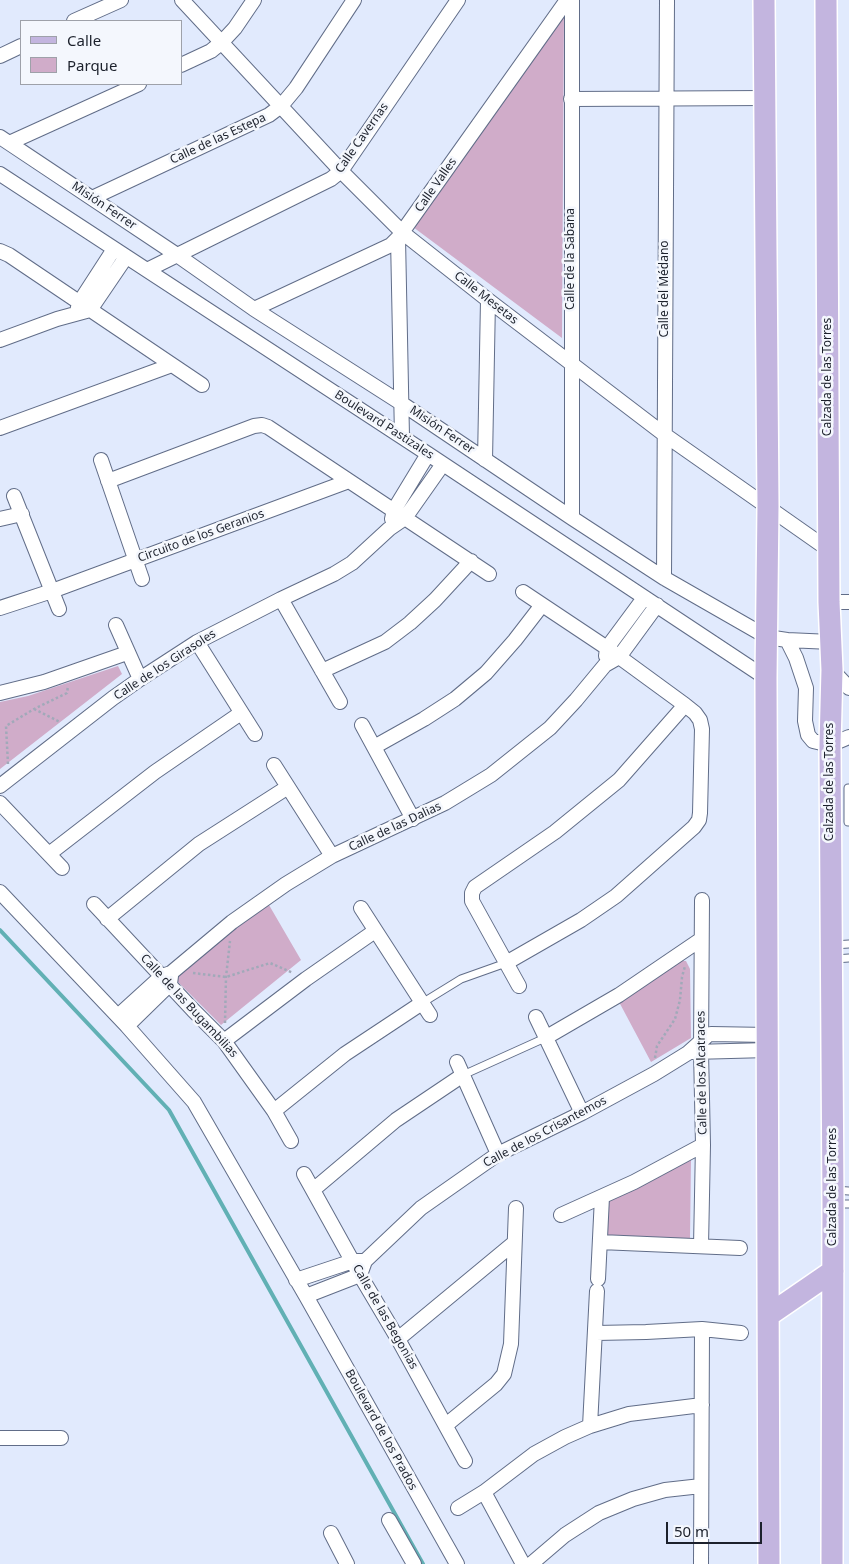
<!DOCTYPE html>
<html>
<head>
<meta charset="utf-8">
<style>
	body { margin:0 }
	#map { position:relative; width:849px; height:1564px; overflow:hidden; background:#e1eafd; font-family:"Noto Sans",sans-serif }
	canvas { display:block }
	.legend { position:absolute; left:20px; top:20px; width:162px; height:65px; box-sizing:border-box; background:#f4f7fd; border:1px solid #9ea1a9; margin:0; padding:6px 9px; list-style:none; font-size:15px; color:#1c212c }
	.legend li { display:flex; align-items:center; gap:10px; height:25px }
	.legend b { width:25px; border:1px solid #9ea1a9 }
	.scale { position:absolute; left:666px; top:1522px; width:96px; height:22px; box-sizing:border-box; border:2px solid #1c212c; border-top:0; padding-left:6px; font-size:15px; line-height:18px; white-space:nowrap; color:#1c212c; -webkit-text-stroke:4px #f4f7fd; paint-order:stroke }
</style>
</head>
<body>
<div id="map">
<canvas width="849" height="1564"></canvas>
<ul class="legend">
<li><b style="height:6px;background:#c3b5df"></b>Calle</li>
<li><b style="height:14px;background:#d0acc9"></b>Parque</li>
</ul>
<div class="scale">50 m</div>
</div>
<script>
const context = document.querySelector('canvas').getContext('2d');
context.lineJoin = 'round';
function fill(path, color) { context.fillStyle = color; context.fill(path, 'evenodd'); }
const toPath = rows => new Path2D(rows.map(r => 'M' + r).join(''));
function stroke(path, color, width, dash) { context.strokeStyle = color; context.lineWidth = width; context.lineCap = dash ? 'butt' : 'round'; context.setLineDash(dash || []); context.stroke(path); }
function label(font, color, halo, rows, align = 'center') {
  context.font = font + ' "Noto Sans",sans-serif'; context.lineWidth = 5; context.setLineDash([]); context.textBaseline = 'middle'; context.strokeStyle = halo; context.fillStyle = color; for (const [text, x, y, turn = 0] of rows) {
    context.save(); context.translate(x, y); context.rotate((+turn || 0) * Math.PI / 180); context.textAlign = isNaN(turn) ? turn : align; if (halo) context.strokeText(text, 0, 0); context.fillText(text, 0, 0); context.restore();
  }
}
fill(toPath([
	[564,8,562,338,413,227],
	[118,666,122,674,0,769,0,702,28,696],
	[269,905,301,960,221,1025,175,979,223,937],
	[680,961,686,961,690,969,691,1038,651,1062,618,1000],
	[691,1159,690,1239,604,1236,604,1203]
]), '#d0acc9');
stroke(toPath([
	[0,930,169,1110,423,1564]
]), '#61b0b4', 4);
const lane = toPath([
	[848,822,848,788],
	[834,945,849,944],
	[835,959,849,958],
	[422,1003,461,979,506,963],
	[463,1075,545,1038],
	[834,1190,849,1191],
	[836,1204,849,1204]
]);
const street = toPath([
	[182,0,341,171,403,233,488,300,665,435,829,550],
	[572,0,572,518],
	[74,21,121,0],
	[0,56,21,46],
	[181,65,211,51,222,42,235,28,254,0],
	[571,99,765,98],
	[0,137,177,255,254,309,401,403,572,518,664,578,767,637,787,640,796,658,806,688,805,721,808,735,813,741,830,745,849,737],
	[9,143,139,84],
	[0,174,428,454,766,678],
	[92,198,269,115,281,106,296,88,354,0],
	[398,238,402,437],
	[0,251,9,255,202,385],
	[147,270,331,179,341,171,458,0],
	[254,309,391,245,398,238,567,0],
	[77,312,79,303,114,249],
	[0,340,57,319,90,310,126,257],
	[0,428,172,365],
	[101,460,142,579],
	[485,460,488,300],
	[108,481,254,426,262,425,268,427,489,574],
	[14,496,59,609],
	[0,519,22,514],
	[392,519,394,510,428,454],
	[664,578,667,0],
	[281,599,340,702],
	[829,602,849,602],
	[0,608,52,591,349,481],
	[116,625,140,679],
	[787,640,831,642],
	[197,642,255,734],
	[606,656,607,648,644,598],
	[832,670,849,688],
	[322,671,385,642,410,623,435,600,471,561],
	[0,693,44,682,127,653],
	[362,725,413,819],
	[374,747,424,719,455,699,486,673,515,640,542,605],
	[274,765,332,856],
	[0,786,113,698,140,679,197,642,281,599,334,574,352,563,389,529,405,518,443,464],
	[0,803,62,868],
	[49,854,155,772,241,713],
	[0,892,127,1026,194,1102,306,1296,457,1564],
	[94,904,193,1010,224,1041,274,1111,291,1141],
	[361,908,430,1015],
	[107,919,199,844,288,787],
	[506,963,581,920,616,896,694,827,699,820,700,813,702,729,700,720,695,713,685,705,607,648,523,592],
	[519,986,472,901,472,893,475,887,555,832,619,780,685,705],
	[118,1016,162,976,171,973,232,922,286,884,332,856,445,803,491,775,550,728,576,700,605,665,619,657,657,605],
	[536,1017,582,1113],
	[127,1026,170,984,171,976],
	[545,1038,619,995,700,940],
	[224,1041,306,979,375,931],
	[693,1052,768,1050],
	[457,1062,498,1154],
	[274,1111,345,1054,422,1003],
	[304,1174,360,1275,398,1339,465,1461],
	[313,1190,396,1120,463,1075],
	[561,1215,634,1182,703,1145],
	[600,1242,740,1248],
	[701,1246,703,1145,701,1051,702,900],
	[598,1279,602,1197],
	[296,1280,353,1261,362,1261],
	[306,1296,360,1275,365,1261,421,1208,498,1154,582,1113,654,1074,688,1053,708,1035,711,1034,768,1035],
	[596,1333,646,1332,702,1329,741,1333],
	[398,1339,514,1243],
	[446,1425,496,1384,504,1374,511,1344,516,1208],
	[590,1426,597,1291],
	[0,1438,61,1438],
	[484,1492,523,1564],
	[458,1508,484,1492,534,1454,565,1437,590,1426,629,1414,702,1405],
	[389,1520,414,1564],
	[331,1533,347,1564],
	[531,1564,565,1535,599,1513,633,1499,665,1490,701,1486],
	[701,1564,702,1329]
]);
const primary = toPath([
	[764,0,768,506,766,678,769,1564],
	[826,0,829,602,832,670,830,745,833,1204,832,1564],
	[769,1315,833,1271]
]);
stroke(lane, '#616d88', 9);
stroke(street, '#616d88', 16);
stroke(primary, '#fff', 24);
stroke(toPath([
	[34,709,60,722],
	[8,764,6,726,34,709,67,693,68,686],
	[193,973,226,977,270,963,293,973],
	[225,1023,226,977,230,941],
	[655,1058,657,1046,675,1019,680,1000,682,977,685,966]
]), '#a1a9b9', 2.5, [2.5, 2.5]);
stroke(lane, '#fff', 7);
stroke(street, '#fff', 14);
stroke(primary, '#c3b5df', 21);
label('12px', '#1c212c', '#f4f7fd', [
	["Calle Cavernas",362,138,-55],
	["Calle de las Estepa",218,139,-25],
	["Calle Valles",436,185,-55],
	["Misión Ferrer",104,206,34],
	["Calle de la Sabana",571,259,-90],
	["Calle del Médano",665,289,-90],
	["Calle Mesetas",486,298,38],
	["Calzada de las Torres",828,377,-90],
	["Boulevard Pastizales",384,425,33],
	["Misión Ferrer",442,430,34],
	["Circuito de los Geranios",201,536,-20],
	["Calle de los Girasoles",165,665,-33],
	["Calzada de las Torres",830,782,-90],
	["Calle de las Dalias",395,827,-25],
	["Calle de las Bugambilias",189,1006,47],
	["Calle de los Alcatraces",702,1073,-91],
	["Calle de los Crisantemos",545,1132,-28],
	["Calzada de las Torres",833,1187,-90],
	["Calle de las Begonias",385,1317,60],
	["Boulevard de los Prados",381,1430,61]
]);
</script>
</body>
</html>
